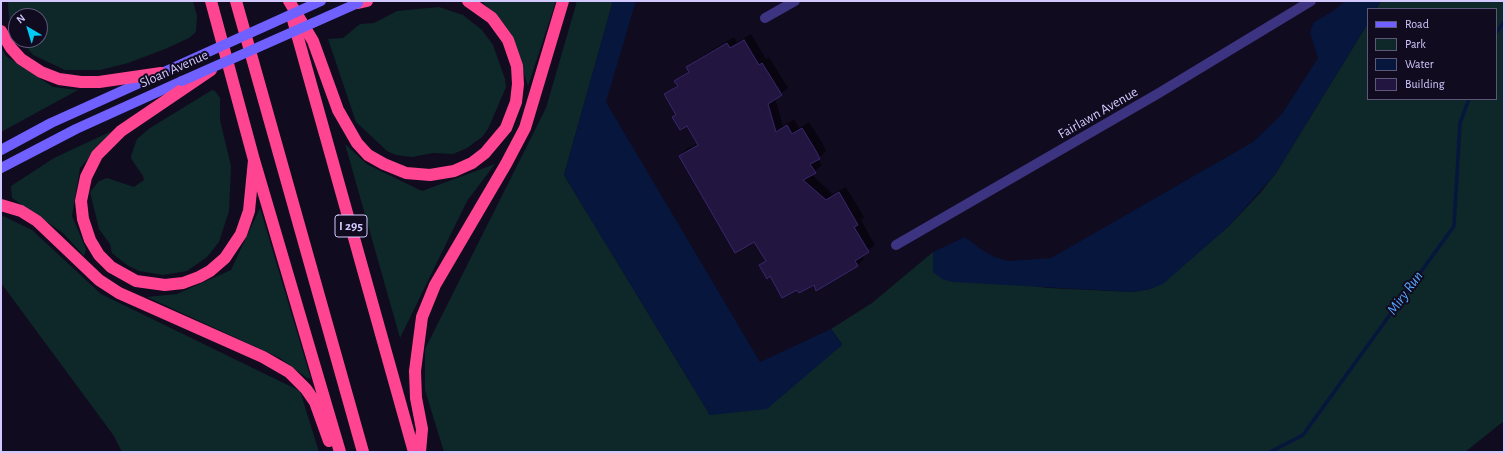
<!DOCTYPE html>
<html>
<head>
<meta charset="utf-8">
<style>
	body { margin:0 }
	#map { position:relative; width:1505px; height:453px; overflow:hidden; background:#100b1f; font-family:"Alegreya Sans",sans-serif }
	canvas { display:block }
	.frame { position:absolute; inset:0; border:2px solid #d3c9ff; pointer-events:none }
	.legend { position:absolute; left:1367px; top:8px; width:130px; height:92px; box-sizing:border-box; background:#100b1f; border:1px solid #5e5779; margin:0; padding:5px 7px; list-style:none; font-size:12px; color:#d3c9ff }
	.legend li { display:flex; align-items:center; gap:8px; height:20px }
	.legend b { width:20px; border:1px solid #5e5779 }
	.north { position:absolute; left:8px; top:8px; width:40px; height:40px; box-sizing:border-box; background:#100b1f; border:1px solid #5e5779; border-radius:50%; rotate:322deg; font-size:11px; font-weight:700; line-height:16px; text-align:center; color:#d3c9ff }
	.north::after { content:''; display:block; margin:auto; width:14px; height:18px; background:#00cbf4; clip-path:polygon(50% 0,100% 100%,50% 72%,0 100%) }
</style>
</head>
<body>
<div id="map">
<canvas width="1505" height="453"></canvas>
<div class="frame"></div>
<ul class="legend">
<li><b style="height:5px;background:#6f60ff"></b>Road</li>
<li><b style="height:11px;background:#0e2829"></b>Park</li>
<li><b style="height:11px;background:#06163d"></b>Water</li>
<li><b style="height:11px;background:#221641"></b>Building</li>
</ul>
<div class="north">N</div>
</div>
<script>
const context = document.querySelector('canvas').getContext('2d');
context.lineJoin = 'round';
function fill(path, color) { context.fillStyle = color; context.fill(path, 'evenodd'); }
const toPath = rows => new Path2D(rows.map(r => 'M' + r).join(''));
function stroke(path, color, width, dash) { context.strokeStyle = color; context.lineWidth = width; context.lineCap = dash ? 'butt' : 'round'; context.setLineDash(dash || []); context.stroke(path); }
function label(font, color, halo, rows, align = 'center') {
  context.font = font + ' "Alegreya Sans",sans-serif'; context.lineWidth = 4; context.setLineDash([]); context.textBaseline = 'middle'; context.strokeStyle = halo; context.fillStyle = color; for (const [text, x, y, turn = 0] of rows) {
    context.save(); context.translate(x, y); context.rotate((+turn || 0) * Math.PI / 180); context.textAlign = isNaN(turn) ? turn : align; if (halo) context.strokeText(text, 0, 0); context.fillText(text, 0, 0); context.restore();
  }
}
fill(toPath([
	[8,1,193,1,197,16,196,32,189,38,165,49,128,63,100,70,65,70,33,55,21,40,40,40,40,16,16,16,16,32,9,18],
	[482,1,556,1,528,86,511,34],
	[577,1,613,1,564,175,710,415,842,344,831,329,872,303,933,252,933,272,1048,288,1133,292,1150,289,1196,254,1229,226,1261,192,1276,173,1368,23,1368,99,1496,99,1496,9,1376,9,1381,1,1504,1,1504,421,1465,452,444,452,425,390,425,349,546,108],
	[439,7,463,15,482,30,493,45,505,79,506,87,488,129,482,137,467,148,453,154,433,153,412,157,396,155,387,151,356,122,328,39,343,38,360,24,374,23,397,11],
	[1,47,6,56,53,87,78,90,1,132],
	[212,90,215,91,220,98,220,120,231,166,229,211,219,242,207,257,187,271,163,275,139,271,127,265,112,253,110,244,99,229,90,192,99,181,107,178,134,187,144,180,143,176,132,160,131,156,137,139,150,128],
	[112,131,80,168,72,216,86,249,84,256,63,233,12,198,11,186,54,158],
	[345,144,368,165,422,191,495,164,467,201,400,338],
	[260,208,311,379,307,378,280,358,147,297,177,294,231,270],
	[1,215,32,230,101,294,300,391,319,452,122,452,114,436,1,283]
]), '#0e2829');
fill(toPath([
	[613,1,636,1,606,102,760,362,831,329,842,345,767,409,710,415,564,175],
	[1345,1,1381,1,1376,9,1368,9,1368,23,1276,173,1229,226,1163,284,1150,289,1133,292,953,282,942,279,933,272,933,252,965,237,979,248,994,257,1009,261,1051,258,1253,142,1282,114,1318,58,1310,33,1314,22,1333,11]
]), '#06163d');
fill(toPath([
	[751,34,766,59,769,57,788,88,775,98,783,126,794,119,799,128,809,122,823,144,826,151,818,159,822,165,811,174,833,194,846,187,864,217,861,220,875,245,862,255,864,259,857,265,814,284,797,289,770,275,760,265,766,259,754,240,680,156,686,149,698,143,687,125,674,117,677,114,665,94,678,84,676,81,689,70,688,68,694,61,734,37,737,42]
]), '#0007');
stroke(toPath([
	[1496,33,1504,22],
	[1270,452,1303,435,1454,226,1460,123,1469,99]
]), '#06163d', 3.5);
const building = toPath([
	[744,40,759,65,762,63,782,95,768,104,776,132,787,125,792,134,802,128,816,151,820,159,810,164,816,173,803,180,826,200,839,192,858,225,854,227,869,252,855,261,858,266,816,291,814,285,799,293,797,290,782,298,770,276,767,279,759,265,766,261,754,242,735,253,679,156,698,145,687,126,680,130,672,117,676,115,664,94,678,86,674,81,689,72,686,67,727,43,730,48,744,40]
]);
fill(building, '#221641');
stroke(building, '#3a276e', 1);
stroke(toPath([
	[765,18,795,1],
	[896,245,1159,93,1311,1]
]), '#3c3481', 10);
stroke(toPath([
	[1,150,51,123,175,67],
	[1,168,76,129,182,81]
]), '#6f60ff', 10);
stroke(toPath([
	[211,1,254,160,340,452],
	[236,1,363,452],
	[289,1,313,41,338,110,357,143,368,155,384,164,406,173,430,175,454,171,472,163,485,153,506,128,516,102,518,84,517,66,508,40,492,18,468,1],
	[358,3,367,1],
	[293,20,414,452],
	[1,31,11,48,21,59,41,72,59,79,81,82,99,82,161,73],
	[211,70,121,131,97,155,86,177,81,201,83,219,90,240,99,255,111,267,136,281,165,285,183,283,199,277,210,271,225,258,241,234,249,211,254,160],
	[1,205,21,211,37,221,99,280,119,293,263,357,289,372,306,389,315,402,329,441],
	[420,452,422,429,416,398,415,371,422,317,435,285,506,164,525,128,563,1]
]), '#ff4491', 12);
stroke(toPath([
	[175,67,321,1],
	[182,81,358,3]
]), '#6f60ff', 10);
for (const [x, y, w] of [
	[351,226,32]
]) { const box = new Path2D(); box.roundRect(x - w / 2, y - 11, w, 22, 3); context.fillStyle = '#100b1f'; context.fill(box); stroke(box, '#d3c9ff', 1); }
label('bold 13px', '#d3c9ff', null, [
	["I 295",351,226]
]);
label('14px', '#d3c9ff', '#100b1f', [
	["Sloan Avenue",174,69,-24],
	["Fairlawn Avenue",1098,113,-30]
]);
label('italic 15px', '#57a6ff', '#100b1f', [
	["Miry Run",1405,293,-54]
]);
</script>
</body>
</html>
